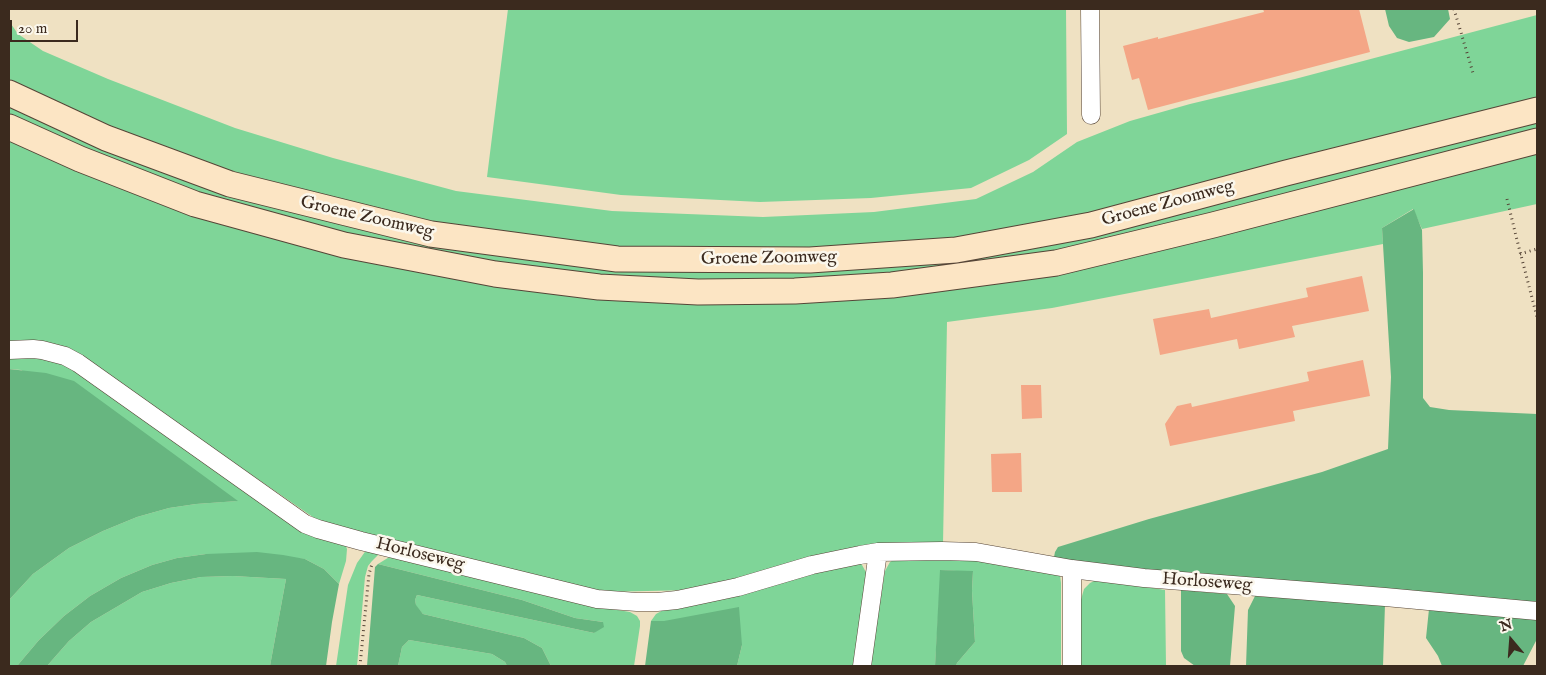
<!DOCTYPE html>
<html>
<head>
<meta charset="utf-8">
<style>
	body { margin:0 }
	#map { position:relative; width:1546px; height:675px; overflow:hidden; background:#efe1c2; font-family:"IM FELL English",serif }
	canvas { display:block }
	.frame { position:absolute; inset:0; border:10px solid #3b2a1e; pointer-events:none }
	.north { position:absolute; left:1486px; top:615px; width:50px; height:50px; -webkit-text-stroke:4px #fbf7ec; paint-order:stroke; rotate:342deg; font-size:14px; font-weight:700; line-height:20px; text-align:center; color:#3b2a1e }
	.north::after { content:''; display:block; margin:auto; width:18px; height:22px; background:#3b2a1e; clip-path:polygon(50% 0,100% 100%,50% 72%,0 100%) }
	.scale { position:absolute; left:10px; top:20px; width:68px; height:22px; box-sizing:border-box; border:2px solid #3b2a1e; border-top:0; padding-left:6px; font-size:15px; line-height:18px; white-space:nowrap; color:#3b2a1e; -webkit-text-stroke:4px #fbf7ec; paint-order:stroke }
</style>
</head>
<body>
<div id="map">
<canvas width="1546" height="675"></canvas>
<div class="frame"></div>
<div class="north">N</div>
<div class="scale">20 m</div>
</div>
<script>
const context = document.querySelector('canvas').getContext('2d');
context.lineJoin = 'round';
function fill(path, color) { context.fillStyle = color; context.fill(path, 'evenodd'); }
const toPath = rows => new Path2D(rows.map(r => 'M' + r).join(''));
function stroke(path, color, width, dash) { context.strokeStyle = color; context.lineWidth = width; context.lineCap = dash ? 'butt' : 'round'; context.setLineDash(dash || []); context.stroke(path); }
function label(font, color, halo, rows, align = 'center') {
  context.font = font + ' "IM FELL English",serif'; context.lineWidth = 5; context.setLineDash([]); context.textBaseline = 'middle'; context.strokeStyle = halo; context.fillStyle = color; for (const [text, x, y, turn = 0] of rows) {
    context.save(); context.translate(x, y); context.rotate((+turn || 0) * Math.PI / 180); context.textAlign = isNaN(turn) ? turn : align; if (halo) context.strokeText(text, 0, 0); context.fillText(text, 0, 0); context.restore();
  }
}
fill(toPath([
	[508,9,1066,9,1067,134,1029,160,971,188,871,198,760,202,621,195,487,177],
	[1537,15,1537,101,1110,210,956,240,808,253,619,250,430,225,232,175,104,128,9,84,9,21,18,34,43,51,108,79,235,128,333,158,456,191,612,211,763,217,874,212,976,199,1033,172,1077,142,1130,121,1190,104,1295,79],
	[9,101,436,243,873,264,1537,118,1537,133,1075,250,858,279,630,280,432,257,183,192,9,118],
	[9,136,132,189,536,289,926,290,1537,149,1537,204,1422,229,1413,209,1382,228,1383,244,1052,308,947,322,943,544,748,576,693,590,601,592,320,522,85,360,9,343],
	[28,355,58,360,345,543,347,549,346,561,339,584,324,569,305,559,206,554,177,558,152,565,121,578,90,596,64,616,39,640,17,666,9,666,9,600,33,574,69,548,103,531,137,517,169,508,196,504,237,501,21,370,9,369,9,358],
	[367,549,381,552,372,561,368,566,365,577,357,666,336,666,348,585,357,563],
	[391,556,588,605,630,612,637,616,640,621,640,626,634,666,551,666,542,648,524,638,423,614,416,606,415,600,417,595,594,633,603,622,575,618,522,600,378,564],
	[897,558,973,559,1060,575,1061,583,1061,666,956,666,957,663,975,642,972,591,973,572,941,570,935,666,870,666,885,571,890,562],
	[859,561,862,565,867,574,853,666,737,666,742,645,664,621,651,621,656,614,667,608],
	[233,576,286,579,270,666,47,666,69,641,91,622,142,592,171,583,201,577],
	[1098,579,1165,590,1166,666,1080,666,1080,603,1084,589,1090,583],
	[409,640,492,654,505,662,507,666,398,666,402,647]
]), '#7fd598');
fill(toPath([
	[1385,9,1448,9,1450,19,1434,37,1409,42,1397,38,1389,26],
	[1414,209,1422,230,1423,273,1423,398,1430,407,1449,410,1537,414,1537,602,1226,578,1106,567,1054,557,1055,552,1058,547,1149,519,1322,472,1388,449,1391,377,1382,228],
	[9,369,46,373,74,381,238,501,196,504,169,508,137,517,103,531,69,548,33,574,9,600],
	[257,552,283,555,305,559,324,569,339,584,332,622,326,666,270,666,286,579,233,576,201,577,171,583,142,592,91,622,69,641,47,666,17,666,39,640,64,616,90,596,121,578,152,565,177,558,206,554],
	[378,564,522,600,575,618,603,622,604,627,594,633,417,595,415,600,416,605,423,614,524,638,542,648,551,666,507,666,505,662,492,654,409,640,402,647,398,666,367,666,375,567],
	[940,570,973,571,972,591,975,642,957,663,956,666,935,666],
	[1181,590,1227,594,1235,606,1230,666,1195,666,1184,658,1181,651],
	[1255,596,1385,604,1383,666,1246,666,1248,610],
	[739,607,742,645,737,666,645,666,651,621,664,621],
	[1429,609,1537,618,1537,639,1523,666,1442,666,1438,656,1426,638]
]), '#67b680');
fill(toPath([
	[1263,9,1359,9,1370,52,1148,110,1139,78,1132,80,1123,46,1158,37,1158,39,1264,12],
	[1362,276,1369,311,1292,326,1295,337,1239,349,1237,339,1160,355,1153,319,1209,309,1211,318,1308,297,1306,288],
	[1363,360,1370,396,1293,411,1295,421,1170,446,1165,424,1177,406,1191,403,1192,407,1309,381,1307,372],
	[1021,385,1041,385,1042,418,1022,419],
	[1021,453,1022,492,992,492,991,454]
]), '#f4a686');
const minor = toPath([
	[1090,9,1091,115],
	[9,350,33,349,42,350,65,356,78,363,305,524,318,529,361,541,597,599,637,602,657,602,677,600,738,587,812,565,860,555,878,552,942,551,976,552,1072,569,1144,578,1385,597,1537,611],
	[862,666,878,552],
	[1072,666,1072,569]
]);
const secondary = toPath([
	[9,93,106,138,230,184,431,234,617,259,810,260,956,250,1091,225,1286,173,1537,110],
	[9,127,80,159,195,204,344,245,495,274,599,287,698,292,795,291,892,285,1056,263,1213,225,1537,141]
]);
stroke(minor, '#564537', 19);
stroke(secondary, '#564537', 27);
stroke(toPath([
	[1454,9,1473,73],
	[1507,199,1517,240,1537,317],
	[1520,254,1537,249],
	[360,666,369,574,372,564]
]), '#564537', 3, [1, 4]);
stroke(minor, '#fff', 18);
stroke(secondary, '#fce5c4', 25);
label('18px', '#3b2a1e', '#fbf7ec', [
	["Groene Zoomweg",1168,204,-15],
	["Groene Zoomweg",367,218,13],
	["Groene Zoomweg",769,259,-1],
	["Horloseweg",420,555,14],
	["Horloseweg",1207,583,4]
]);
</script>
</body>
</html>
